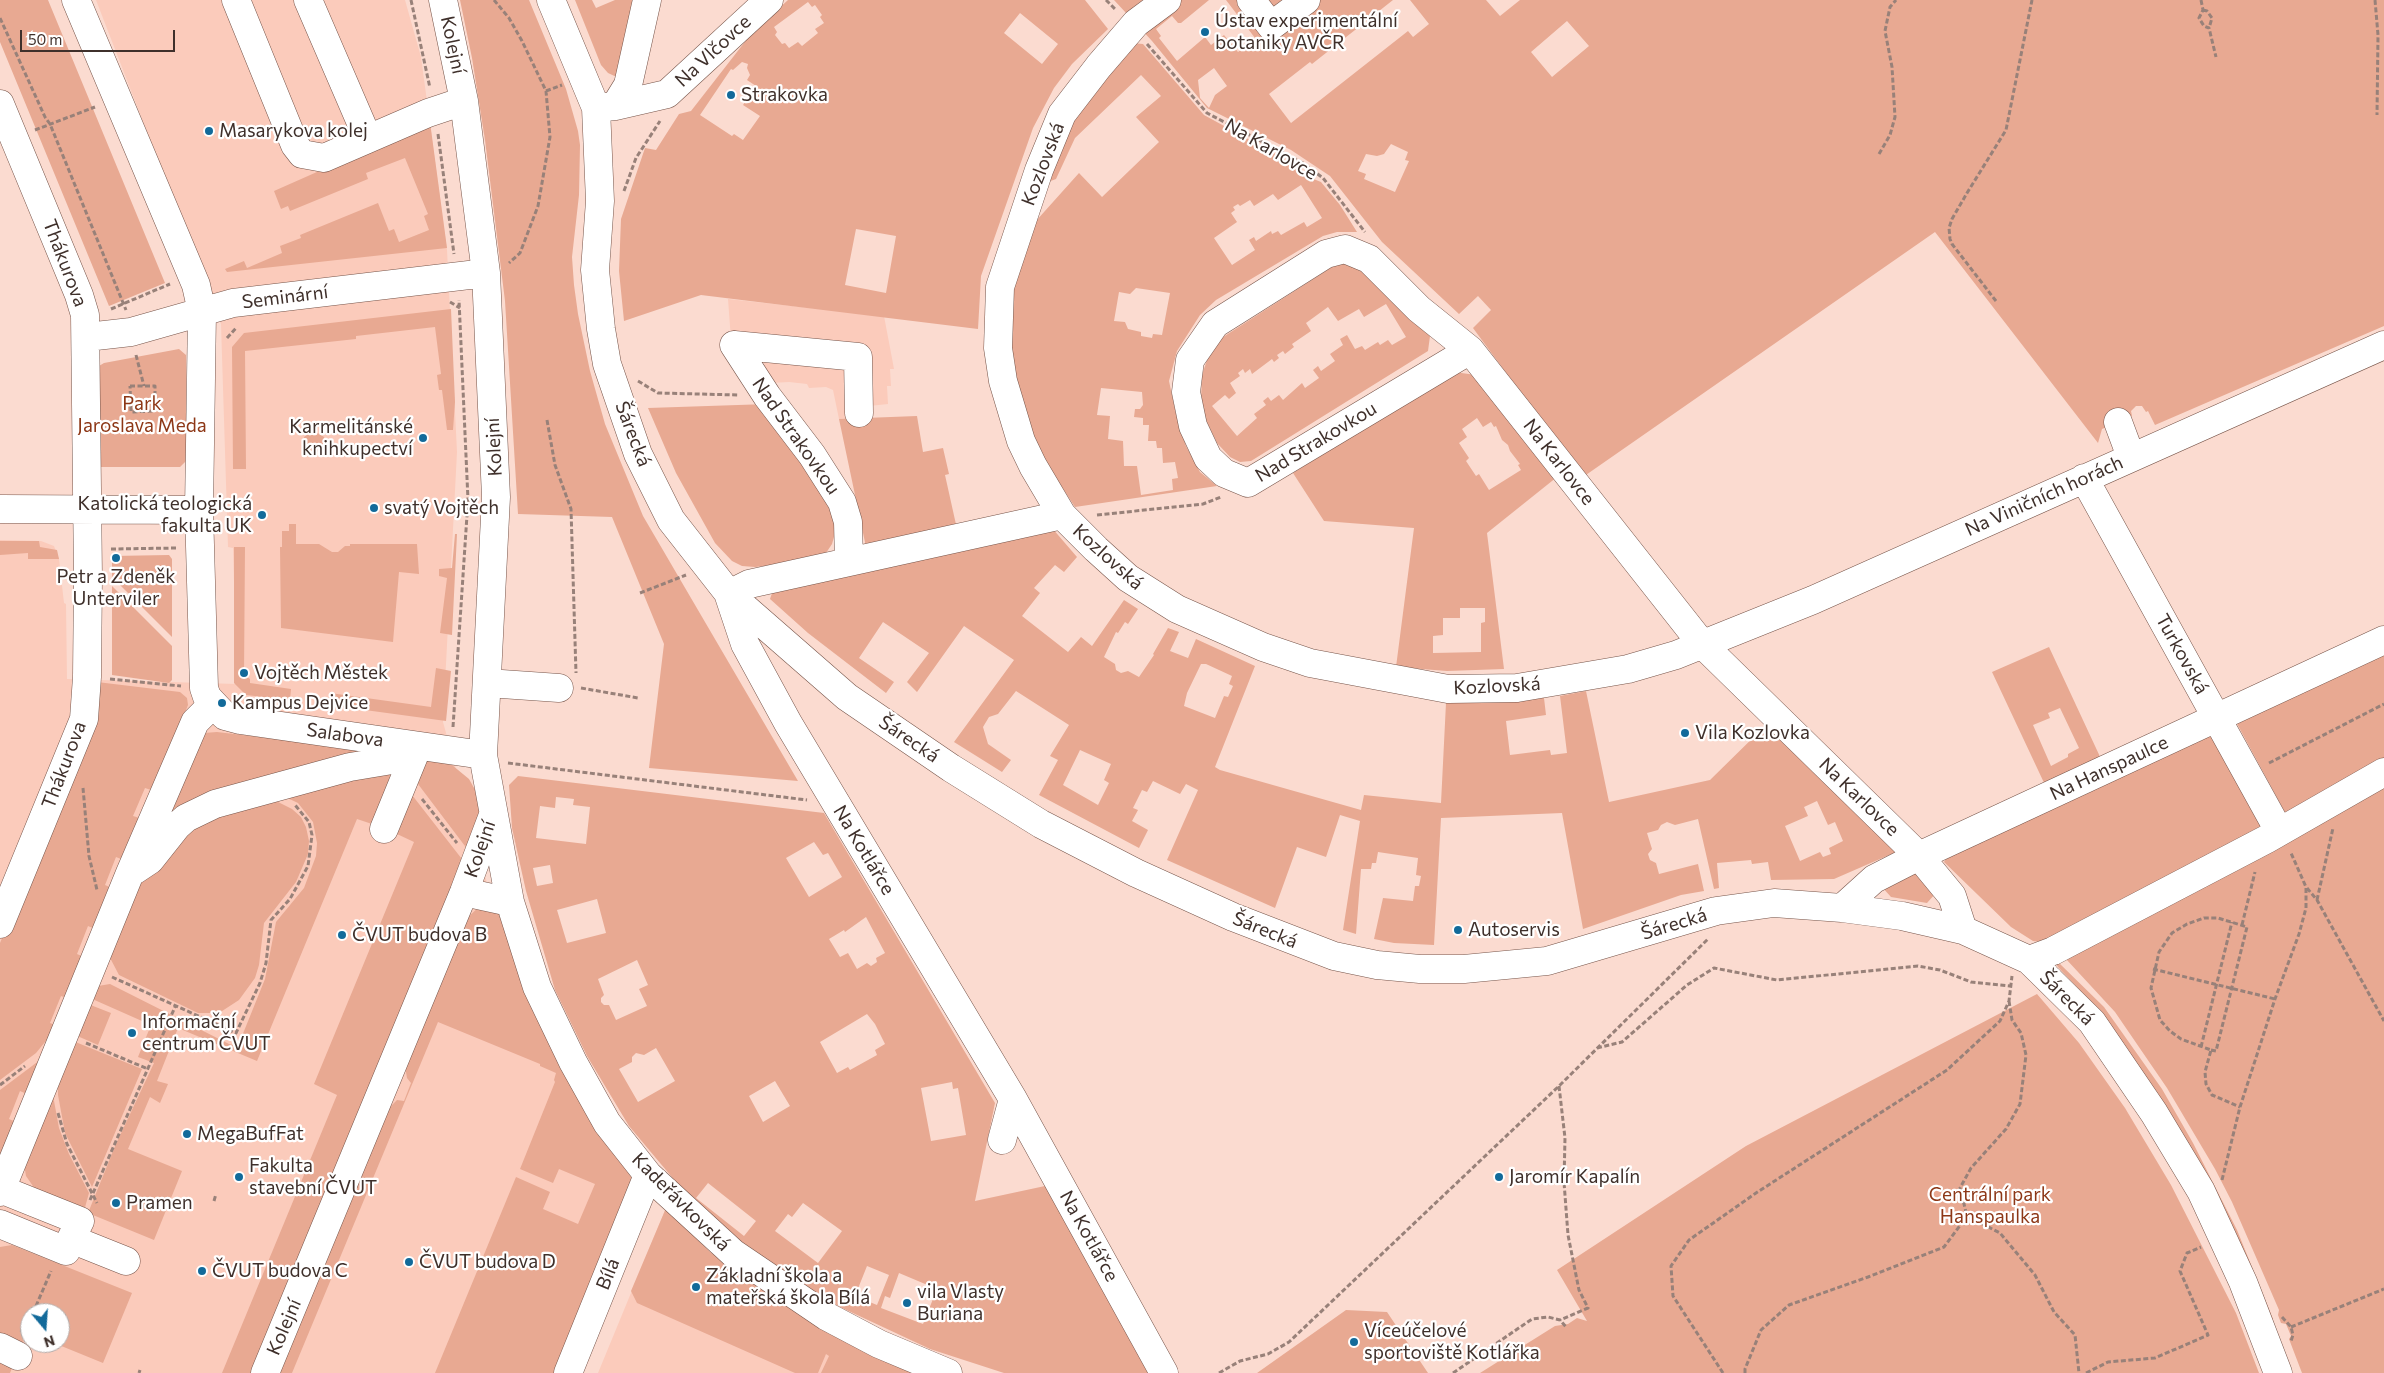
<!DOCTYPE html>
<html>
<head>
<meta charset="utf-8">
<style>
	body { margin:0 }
	#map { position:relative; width:2384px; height:1373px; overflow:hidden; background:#fbdbd0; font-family:Commissioner,sans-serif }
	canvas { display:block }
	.north { position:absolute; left:20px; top:1303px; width:50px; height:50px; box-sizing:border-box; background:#fff; border:1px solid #b2acaa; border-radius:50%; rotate:162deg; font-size:14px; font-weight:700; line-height:20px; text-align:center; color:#3f302b }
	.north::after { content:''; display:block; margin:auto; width:18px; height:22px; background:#126a9a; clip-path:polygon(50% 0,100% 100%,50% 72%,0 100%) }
	.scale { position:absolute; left:20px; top:30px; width:155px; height:22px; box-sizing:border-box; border:2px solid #3f302b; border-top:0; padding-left:6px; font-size:15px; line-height:18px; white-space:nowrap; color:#3f302b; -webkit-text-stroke:4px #fff; paint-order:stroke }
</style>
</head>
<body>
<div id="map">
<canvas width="2384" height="1373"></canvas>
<div class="north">N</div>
<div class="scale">50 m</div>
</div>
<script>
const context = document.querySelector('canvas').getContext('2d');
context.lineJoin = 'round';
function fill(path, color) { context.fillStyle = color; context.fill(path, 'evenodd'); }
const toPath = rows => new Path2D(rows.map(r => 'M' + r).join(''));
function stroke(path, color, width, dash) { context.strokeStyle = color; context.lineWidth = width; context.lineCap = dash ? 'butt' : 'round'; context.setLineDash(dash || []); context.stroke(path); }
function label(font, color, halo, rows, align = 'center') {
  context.font = font + ' Commissioner,sans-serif'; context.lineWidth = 4.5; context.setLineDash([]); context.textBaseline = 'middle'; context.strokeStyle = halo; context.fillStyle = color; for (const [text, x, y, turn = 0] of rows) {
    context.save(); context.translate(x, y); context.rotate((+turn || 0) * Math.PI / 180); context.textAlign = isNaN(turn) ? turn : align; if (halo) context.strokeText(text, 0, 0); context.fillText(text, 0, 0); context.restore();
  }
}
fill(toPath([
	[96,0,405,0,421,57,447,250,457,452,443,722,509,963,615,1171,536,1373,0,1373,0,540,41,541,54,546,59,559,64,603,66,604,67,679,237,684,233,548,228,547,221,324],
	[30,1313,60,1313,60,1343,30,1343],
	[728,299,884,316,894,369,890,369,891,386,887,386,888,404,869,406,867,418,839,419,833,390,826,387,809,388,807,384,789,382,770,383,763,360,732,353],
	[666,1208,710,1252,752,1283,837,1335,913,1373,598,1373]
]), '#fbcbbb');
fill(toPath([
	[0,0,48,0,165,283,109,306,0,42],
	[460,0,529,0,566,89,578,131,580,145,579,195,572,257,574,285,578,314,590,371,605,424,643,516,798,781,649,768,664,644,612,517,518,514,505,301,485,140,472,58],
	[575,0,592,0,596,8,615,0,638,0,623,80,608,73,601,65],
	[788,0,1085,0,1108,29,1072,64,1054,88,1033,128,981,276,978,329,701,295,624,321,619,271,621,219,645,148,656,150,679,114,691,111,751,34],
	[808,2,812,7,815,5,822,15,820,17,824,23,815,29,818,33,802,46,798,42,789,48,785,43,782,44,775,35,777,32,774,27],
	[1020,13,1058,44,1042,64,1004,33],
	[742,62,748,64,747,68,750,75,747,80,756,86,743,105,760,116,743,140,734,134,732,136,700,115,731,69,733,70],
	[856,229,896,236,886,293,845,285],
	[1114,0,1209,0,1181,23,1178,23,1172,16,1156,29,1161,36,1159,38,1177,61,1205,37,1211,45,1224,35,1238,52,1255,38,1226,0,1393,0,1312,64,1310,62,1269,94,1291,123,1408,31,1413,37,1429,24,1410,0,1486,0,1500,16,1520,0,2384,0,2384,326,2155,425,2148,411,2146,412,2142,406,2136,406,2131,411,2132,416,2102,429,2098,443,1935,232,1583,477,1473,328,1491,310,1478,296,1459,314,1382,242,1330,176,1291,150,1207,108,1152,41],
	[1567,21,1589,46,1552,77,1531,52],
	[1214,68,1227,86,1215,95,1209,108,1200,98,1198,80],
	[1391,144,1408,152,1405,160,1409,161,1395,192,1364,179,1366,174,1358,171,1366,154,1377,156,1384,154],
	[1131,43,1143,44,1204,115,1281,157,1311,178,1321,182,1340,205,1357,232,1337,232,1323,236,1216,300,1200,315,1177,351,1169,381,1176,414,1186,446,1200,472,1217,486,1075,507,1045,461,1030,428,1011,358,1013,281,1027,231,1079,173,1102,197,1159,142,1136,117,1161,96,1141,75,1075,138,1056,179,1040,185,1067,126],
	[1301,185,1322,218,1307,227,1304,222,1281,235,1278,231,1272,234,1271,231,1256,241,1254,237,1249,240,1255,250,1232,265,1214,238,1237,222,1231,213,1235,210,1233,207,1238,204,1240,206,1250,200,1254,206,1273,194,1278,200],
	[1136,288,1170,293,1162,335,1153,334,1152,338,1141,336,1141,332,1128,329,1125,322,1114,321,1119,292,1130,294],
	[1101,388,1142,392,1143,405,1140,409,1135,409,1134,417,1143,418,1143,425,1149,425,1148,441,1156,441,1157,448,1162,448,1163,463,1175,462,1178,478,1172,479,1173,490,1141,495,1137,466,1124,466,1123,441,1108,439,1110,416,1097,415],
	[430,122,447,248,227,272,225,269,244,261,247,268,282,253,280,246,301,238,300,235,378,203,389,231,394,229,399,242,429,230,424,216,428,214,405,158,366,173,368,179,290,211,288,206,281,209,274,191],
	[1344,262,1359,265,1430,336,1428,351,1251,461,1240,462,1230,457,1217,443,1206,420,1201,401,1202,375,1208,357,1220,339,1332,267],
	[1386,304,1406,337,1392,345,1388,340,1380,345,1378,342,1365,350,1362,346,1355,349,1347,335,1340,339,1343,345,1330,354,1335,361,1321,371,1318,366,1313,370,1319,378,1305,388,1302,383,1283,400,1279,395,1271,401,1268,397,1263,401,1266,405,1254,414,1257,418,1237,436,1212,406,1225,395,1229,399,1236,393,1230,383,1240,376,1238,373,1243,369,1245,373,1250,369,1252,374,1272,359,1274,362,1279,358,1277,355,1283,351,1285,354,1294,347,1292,344,1311,331,1306,323,1328,307,1338,321,1359,309,1364,317],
	[451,309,455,402,453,430,447,430,442,390,439,390,437,375,441,374,435,327,356,336,356,339,245,351,246,469,233,469,232,347,244,333],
	[179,349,186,355,186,461,180,467,101,467,99,366,104,363],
	[1454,372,1476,375,1557,477,1487,533,1504,669,1447,671,1396,667,1414,528,1324,521,1293,473],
	[1477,418,1483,427,1491,422,1494,427,1496,426,1502,440,1508,445,1510,451,1520,464,1518,465,1521,470,1489,490,1479,474,1476,476,1466,461,1469,458,1459,443,1467,437,1462,429],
	[1460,608,1485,608,1485,622,1481,623,1481,652,1433,653,1433,636,1443,635,1443,618,1460,618],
	[768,404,818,475,837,526,832,544,826,553,811,561,755,567,742,566,732,561,715,543,676,473,648,408],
	[917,416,923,452,943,448,949,474,945,475,957,529,866,547,839,419],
	[313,430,324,437,327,453,307,450,304,444,304,437],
	[289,524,296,524,296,544,319,544,332,552,338,552,345,546,350,546,350,544,417,544,419,574,399,572,393,642,281,628,280,547,282,547,282,531,289,531],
	[1052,528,1077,557,1064,572,1055,565,1034,588,1040,593,1022,616,1068,652,1081,637,1092,646,1124,600,1138,609,1128,624,1125,622,1118,633,1116,632,1104,657,1115,664,1116,670,1121,673,1128,671,1139,677,1154,655,1153,654,1168,628,1179,632,1170,651,1188,658,1196,639,1255,666,1215,767,1220,770,1361,810,1364,795,1441,803,1446,703,1544,698,1546,715,1506,721,1510,755,1550,750,1551,755,1567,753,1560,696,1586,691,1609,802,1710,780,1767,724,1896,852,1834,879,1771,880,1768,862,1752,864,1751,860,1717,863,1719,888,1714,889,1698,819,1675,825,1667,822,1661,825,1658,830,1647,833,1652,849,1648,854,1650,860,1656,863,1659,874,1698,864,1704,891,1681,895,1583,929,1562,813,1441,818,1434,945,1394,943,1374,939,1383,898,1413,901,1415,886,1419,886,1421,876,1416,875,1418,858,1378,852,1376,863,1372,863,1371,869,1361,869,1356,934,1343,930,1360,821,1340,815,1326,857,1297,847,1275,908,1167,860,1198,790,1186,784,1180,794,1153,781,1147,792,1142,790,1133,808,1138,810,1132,821,1148,830,1139,848,1039,795,1058,760,1050,756,1069,725,1016,691,998,714,989,717,983,727,988,744,1011,760,1002,772,954,742,1014,660,964,626,917,692,907,682,929,653,883,622,859,658,894,682,886,693,808,633,770,599,774,587],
	[1201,664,1206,664,1232,676,1229,684,1233,686,1228,697,1224,696,1215,718,1184,706,1187,693],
	[1080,750,1111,764,1104,780,1109,783,1098,805,1063,785],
	[1817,801,1828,825,1835,822,1843,841,1829,848,1831,854,1823,857,1820,852,1800,861,1785,826,1808,816,1804,807],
	[455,534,457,534,452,635,440,633,447,578,439,576,439,569,452,568],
	[0,541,39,541,40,547,57,550,59,559,28,559,28,553,0,555],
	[234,547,245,547,244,675,250,679,250,683,291,689,290,700,246,695,234,683],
	[169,555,172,559,172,637,112,577,112,556],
	[112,586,172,646,172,680,169,683,112,675],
	[2049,647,2102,761,2046,787,1992,672],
	[2060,708,2079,748,2068,754,2068,757,2051,766,2033,725,2050,718,2048,713],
	[2384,647,2384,767,2288,818,2235,720],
	[436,668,451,671,446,721,328,705,330,693,431,707],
	[97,682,180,692,187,698,188,705,154,791,145,788,133,816,143,819,126,861,116,857,105,885,114,889,97,930,88,926,77,954,86,958,69,999,61,996,50,1023,58,1026,36,1053,0,1080,0,943,91,723],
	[2211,731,2265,826,2041,942,2033,941,2011,927,1944,862,1947,857],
	[217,732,386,752,280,781,154,849,204,733],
	[425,759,452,765,469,779,478,795,481,815,471,854,418,784],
	[393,763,387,789,375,825,357,819,257,1061,178,1028,157,1081,168,1084,160,1103,150,1097,128,1149,182,1171,154,1240,88,1213,116,1144,154,1063,138,1057,151,1025,90,998,98,986,110,984,229,1044,238,1046,265,979,276,922,304,888,316,856,317,843,313,822,298,803,281,795],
	[518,776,824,813,995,1103,975,1201,1045,1186,1152,1373,1004,1373,930,1349,840,1307,806,1287,742,1244,681,1188,629,1126,587,1056,555,990,526,891,512,828,509,785],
	[556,797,574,799,573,805,590,807,586,844,536,838,540,806,555,808],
	[814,842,823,855,828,853,842,877,809,897,786,858],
	[550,865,553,883,537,886,533,868],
	[597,899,606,933,567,943,557,910],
	[866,917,885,953,876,958,877,962,871,966,867,963,857,969,848,953,840,957,829,939,844,930,845,932],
	[637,960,648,985,639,989,647,1006,616,1020,609,1005,604,1005,601,1002,601,998,604,995,598,979],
	[867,1014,875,1024,885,1044,875,1050,877,1055,850,1070,848,1067,837,1073,820,1042],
	[656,1048,675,1081,638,1102,619,1069,632,1062,632,1057,636,1053,644,1055],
	[775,1081,790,1106,763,1122,749,1096],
	[952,1082,953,1089,958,1088,966,1135,931,1141,921,1088],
	[708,1183,756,1221,744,1236,696,1198],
	[803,1203,842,1231,818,1263,775,1231,788,1214,792,1217],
	[867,1266,889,1275,877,1305,855,1296],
	[899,1273,937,1289,923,1324,881,1308,885,1296,890,1298],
	[2384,787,2384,1373,2302,1373,2289,1339,2291,1336,2286,1324,2281,1323,2278,1315,2279,1310,2232,1202,2215,1169,2167,1088,2115,1012,2066,959],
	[412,795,465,863,253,1373,222,1373,337,1095,314,1084,414,842,397,834],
	[276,801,292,809,301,817,306,827,309,841,308,854,296,882,264,923,259,965,255,978,239,1000,219,1013,198,1013,119,975,108,954,140,875,187,823],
	[1911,868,1935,894,1927,903,1891,897,1882,887],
	[479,907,499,907,629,1165,634,1183,557,1373,435,1373,516,1177,550,1192,543,1209,578,1224,595,1184,559,1169,553,1183,520,1169,555,1082,554,1080,556,1073,540,1066,540,1064,438,1022,292,1373,279,1373,388,1109,397,1100,404,1101,411,1083,407,1078,405,1066,467,918],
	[2058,962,2104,1007,2162,1089,2193,1143,2237,1230,2273,1319,2271,1324,2163,1104,2126,1047,2090,1001,2058,967,2056,964],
	[2037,994,2079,1043,2125,1108,2171,1185,2236,1313,2259,1373,1480,1373,1555,1326,1568,1324,1577,1318,1587,1321,1557,1270,1746,1146],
	[88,1004,111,1013,98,1045,75,1035],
	[73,1041,142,1069,92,1187,65,1133,58,1095,58,1081],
	[44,1057,29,1095,20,1091,9,1119,18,1123,0,1157,0,1090],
	[52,1090,59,1128,69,1154,89,1193,84,1211,35,1189,26,1176,24,1164],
	[666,1208,710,1252,752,1283,837,1335,913,1373,821,1373,829,1356,826,1354,818,1373,795,1373,637,1303,631,1291],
	[12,1245,132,1293,103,1363,54,1343,60,1343,60,1313,30,1313,30,1333,27,1333,10,1373,0,1373,0,1247],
	[1346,1310,1387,1312,1428,1373,1257,1373]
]), '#e8a992');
const minor = toPath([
	[76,0,196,285,202,312,199,510,204,688,207,697,225,716,240,720,483,755],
	[236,0,295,145,302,154,324,158,428,113,464,101],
	[308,0,368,139],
	[443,0,464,101,486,273,496,497,483,755,510,902,537,987,573,1062,607,1123,648,1175,733,1253,826,1316,879,1344,948,1373],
	[551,0,596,108,600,201,595,270,601,329,607,364,638,454,671,520,729,594,847,697,951,768,1041,824,1136,873,1233,917,1334,956,1377,965,1420,969,1464,969,1547,961,1716,911,1774,903,1842,908,1902,916,1963,930,2029,960,2092,1022,2154,1113,2201,1191,2243,1282,2278,1373],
	[1167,0,1136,23,1099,66,1062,114,1039,170,1000,287,998,348,1003,381,1021,441,1033,466,1062,515,1096,549,1128,578,1177,609,1263,647,1310,663,1448,689,1517,688,1628,669,1676,655,1813,600,2384,345],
	[1251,0,1271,26,1306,0],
	[0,104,79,295,85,315,88,578,87,677,84,719,0,924],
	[615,106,628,85,647,0],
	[596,108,615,106,667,94,769,0],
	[87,337,131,332,233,303,486,273],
	[734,345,767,396,812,455,842,502,848,522,849,561],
	[734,345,858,357,859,413],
	[1470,350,1248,483,1224,473,1208,458,1193,426,1186,392,1190,360,1215,324,1326,254,1345,249,1369,259,1419,309,1470,350,1702,644,1919,856,1952,896,1963,930],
	[2118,422,2131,457],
	[2084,478,2279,831],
	[0,509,199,510],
	[729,594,749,584,1062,515],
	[729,596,745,644,788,723,1013,1099,1164,1373],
	[487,683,559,688],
	[384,829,418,746],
	[135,870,150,860,177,826,186,818,215,804,350,767,398,759,418,746],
	[464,892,510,902],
	[1842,908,1874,879,1919,856,2384,640],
	[2029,960,2053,951,2267,839,2384,772],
	[1002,1140,1013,1099],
	[0,1189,80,1221,71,1239],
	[0,1192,130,873,195,722,213,704],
	[0,1224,66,1251,71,1239,126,1261],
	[0,1347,18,1356],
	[265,1373,464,892,493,815],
	[568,1373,648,1175]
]);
stroke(minor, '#77554a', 29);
stroke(toPath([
	[411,0,430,88],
	[494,0,509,18,522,41,546,91,550,137,538,206,520,253,509,263],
	[1106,0,1116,10],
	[2201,0,2203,10,2199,18,2204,26,2209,28,2216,57],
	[2375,0,2378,35,2377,115],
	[2203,10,2207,11,2212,18,2209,28],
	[0,18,45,117,50,124,126,310],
	[1147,44,1207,113,1303,163,1323,178,1365,232],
	[546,91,562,85],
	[35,130,95,107],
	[438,134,454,254],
	[1879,154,1890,135,1895,117,1892,67,1885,31,1890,7,1896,0],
	[624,191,636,158,660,121],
	[1996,301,1952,244,1950,239,1949,228,1952,219,1967,193,2006,130,2032,0],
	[450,302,460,308],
	[111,309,170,284],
	[227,338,236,328],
	[136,355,144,386],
	[638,381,658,393,739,395],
	[130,386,155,386,155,411,131,412,130,386],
	[547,420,555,465,571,509,576,673],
	[223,509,233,509],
	[1097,515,1203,504,1221,497],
	[111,549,177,548],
	[640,593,686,575],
	[110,679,181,686],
	[581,688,638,698],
	[453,727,468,500,459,300],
	[508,763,807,800],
	[2269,763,2384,704],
	[83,788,89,856,97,890],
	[422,799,457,843],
	[2307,888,2317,900,2384,1021],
	[2317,900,2333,828],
	[2242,925,2255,872],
	[2153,969,2275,999],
	[112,977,236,1033,260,983,266,963,271,920,290,899,308,866,312,835,309,822,295,805],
	[2009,1001,2012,1020,2021,1033,2026,1055,2020,1104,2006,1129,1971,1168,1960,1188,1966,1212,1969,1217,2000,1233,2035,1275,2054,1312,2075,1335,2079,1373],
	[86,1043,148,1069],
	[2201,1047,2232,922],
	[1597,1048,1622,1042,1687,985,1714,968,1777,980,1918,966,1940,970,1971,982,2010,986],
	[2211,1050,2216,1051,2247,927,2218,918,2204,918,2187,924,2172,933,2159,952,2151,988,2160,1020,2170,1031,2181,1039,2211,1050,2205,1072,2206,1084,2212,1095,2240,1107],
	[0,1085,25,1066],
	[1559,1086,1565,1138,1564,1182,1568,1235,1579,1290,1588,1308,1560,1320],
	[58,1113,67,1144,97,1203],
	[2222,1180,2240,1107,2275,999,2299,934,2306,908,2306,887,2291,853],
	[90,1200,175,1007],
	[214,1201,216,1194],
	[33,1313,51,1271],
	[2282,1317,2291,1327,2293,1335,2291,1341],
	[2291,1327,2384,1289],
	[21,1332,30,1318],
	[139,1373,140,1370],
	[1219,1373,1240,1361,1268,1354,1289,1342,1559,1086,1709,938],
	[1453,1373,1532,1319,1548,1317,1560,1320,1566,1327],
	[1723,1373,1673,1296,1671,1266,1689,1240,1756,1193,1947,1070,2000,1021,2009,1001,2012,976],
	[1745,1373,1745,1369,1761,1330,1789,1305,1868,1277,1944,1247,1964,1220,1966,1212],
	[2086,1373,2108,1362,2155,1358,2208,1335,2180,1271,2187,1253,2201,1247]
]), '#988179', 3, [5, 2.5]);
stroke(minor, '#fff', 28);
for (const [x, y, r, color] of [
	[1205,32,5,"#126a9a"],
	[731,95,5,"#126a9a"],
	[209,131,5,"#126a9a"],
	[423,438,5,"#126a9a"],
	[374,508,5,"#126a9a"],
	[262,515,5,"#126a9a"],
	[116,558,5,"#126a9a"],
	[244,673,5,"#126a9a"],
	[222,703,5,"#126a9a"],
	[1685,733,5,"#126a9a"],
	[1458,930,5,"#126a9a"],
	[342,935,5,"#126a9a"],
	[132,1033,5,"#126a9a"],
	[187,1134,5,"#126a9a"],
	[239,1177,5,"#126a9a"],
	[1499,1177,5,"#126a9a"],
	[116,1203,5,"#126a9a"],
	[409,1262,5,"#126a9a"],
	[202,1271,5,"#126a9a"],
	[696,1287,5,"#126a9a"],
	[907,1303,5,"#126a9a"],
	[1354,1342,5,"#126a9a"]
]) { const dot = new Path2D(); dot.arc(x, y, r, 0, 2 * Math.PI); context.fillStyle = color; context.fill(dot); stroke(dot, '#fff', 2); }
label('19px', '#3f302b', '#fff', [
	["Ústav experimentální",1215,21],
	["botaniky AVČR",1215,43],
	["Strakovka",741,95],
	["Masarykova kolej",219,131],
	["Karmelitánské",413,427,"right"],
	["knihkupectví",413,449,"right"],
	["Katolická teologická",252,504,"right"],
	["fakulta UK",252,526,"right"],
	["svatý Vojtěch",384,508],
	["Petr a Zdeněk",116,577,"center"],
	["Unterviler",116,599,"center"],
	["Vojtěch Městek",254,673],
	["Kampus Dejvice",232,703],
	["Vila Kozlovka",1695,733],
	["Autoservis",1468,930],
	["ČVUT budova B",352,935],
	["Informační",142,1022],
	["centrum ČVUT",142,1044],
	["MegaBufFat",197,1134],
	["Fakulta",249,1166],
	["stavební ČVUT",249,1188],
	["Jaromír Kapalín",1509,1177],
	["Pramen",126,1203],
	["ČVUT budova D",419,1262],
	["ČVUT budova C",212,1271],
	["Základní škola a",706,1276],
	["mateřská škola Bílá",706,1298],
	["vila Vlasty",917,1292],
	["Buriana",917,1314],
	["Víceúčelové",1364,1331],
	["sportoviště Kotlářka",1364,1353]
], 'left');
label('19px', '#3f302b', '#fff', [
	["Kolejní",453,45,78],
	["Na Vlčovce",713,51,-43],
	["Na Karlovce",1271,149,30],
	["Kozlovská",1043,164,-69],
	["Thákurova",65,263,69],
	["Seminární",285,297,-7],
	["Šárecká",633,434,69],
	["Nad Strakovkou",796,436,55],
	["Nad Strakovkou",1316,442,-31],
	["Kolejní",494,447,-93],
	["Na Karlovce",1559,462,52],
	["Na Viničních horách",2044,496,-24],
	["Kozlovská",1108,557,42],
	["Turkovská",2182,654,61],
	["Kozlovská",1497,686,-3],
	["Salabova",345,735,8],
	["Šárecká",909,739,34],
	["Thákurova",64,765,-69],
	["Na Hanspaulce",2109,768,-25],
	["Na Karlovce",1859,797,44],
	["Kolejní",480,849,-71],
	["Na Kotlářce",864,850,59],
	["Šárecká",1674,924,-17],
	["Šárecká",1265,930,22],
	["Šárecká",2067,998,45],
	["Kadeřávkovská",681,1202,45],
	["Na Kotlářce",1089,1236,61],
	["Bílá",608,1274,-68],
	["Kolejní",284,1327,-67]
]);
label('19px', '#8d3716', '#fff', [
	["Park",142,404],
	["Jaroslava Meda",142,426],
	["Centrální park",1990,1195],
	["Hanspaulka",1990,1217]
]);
</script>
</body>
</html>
